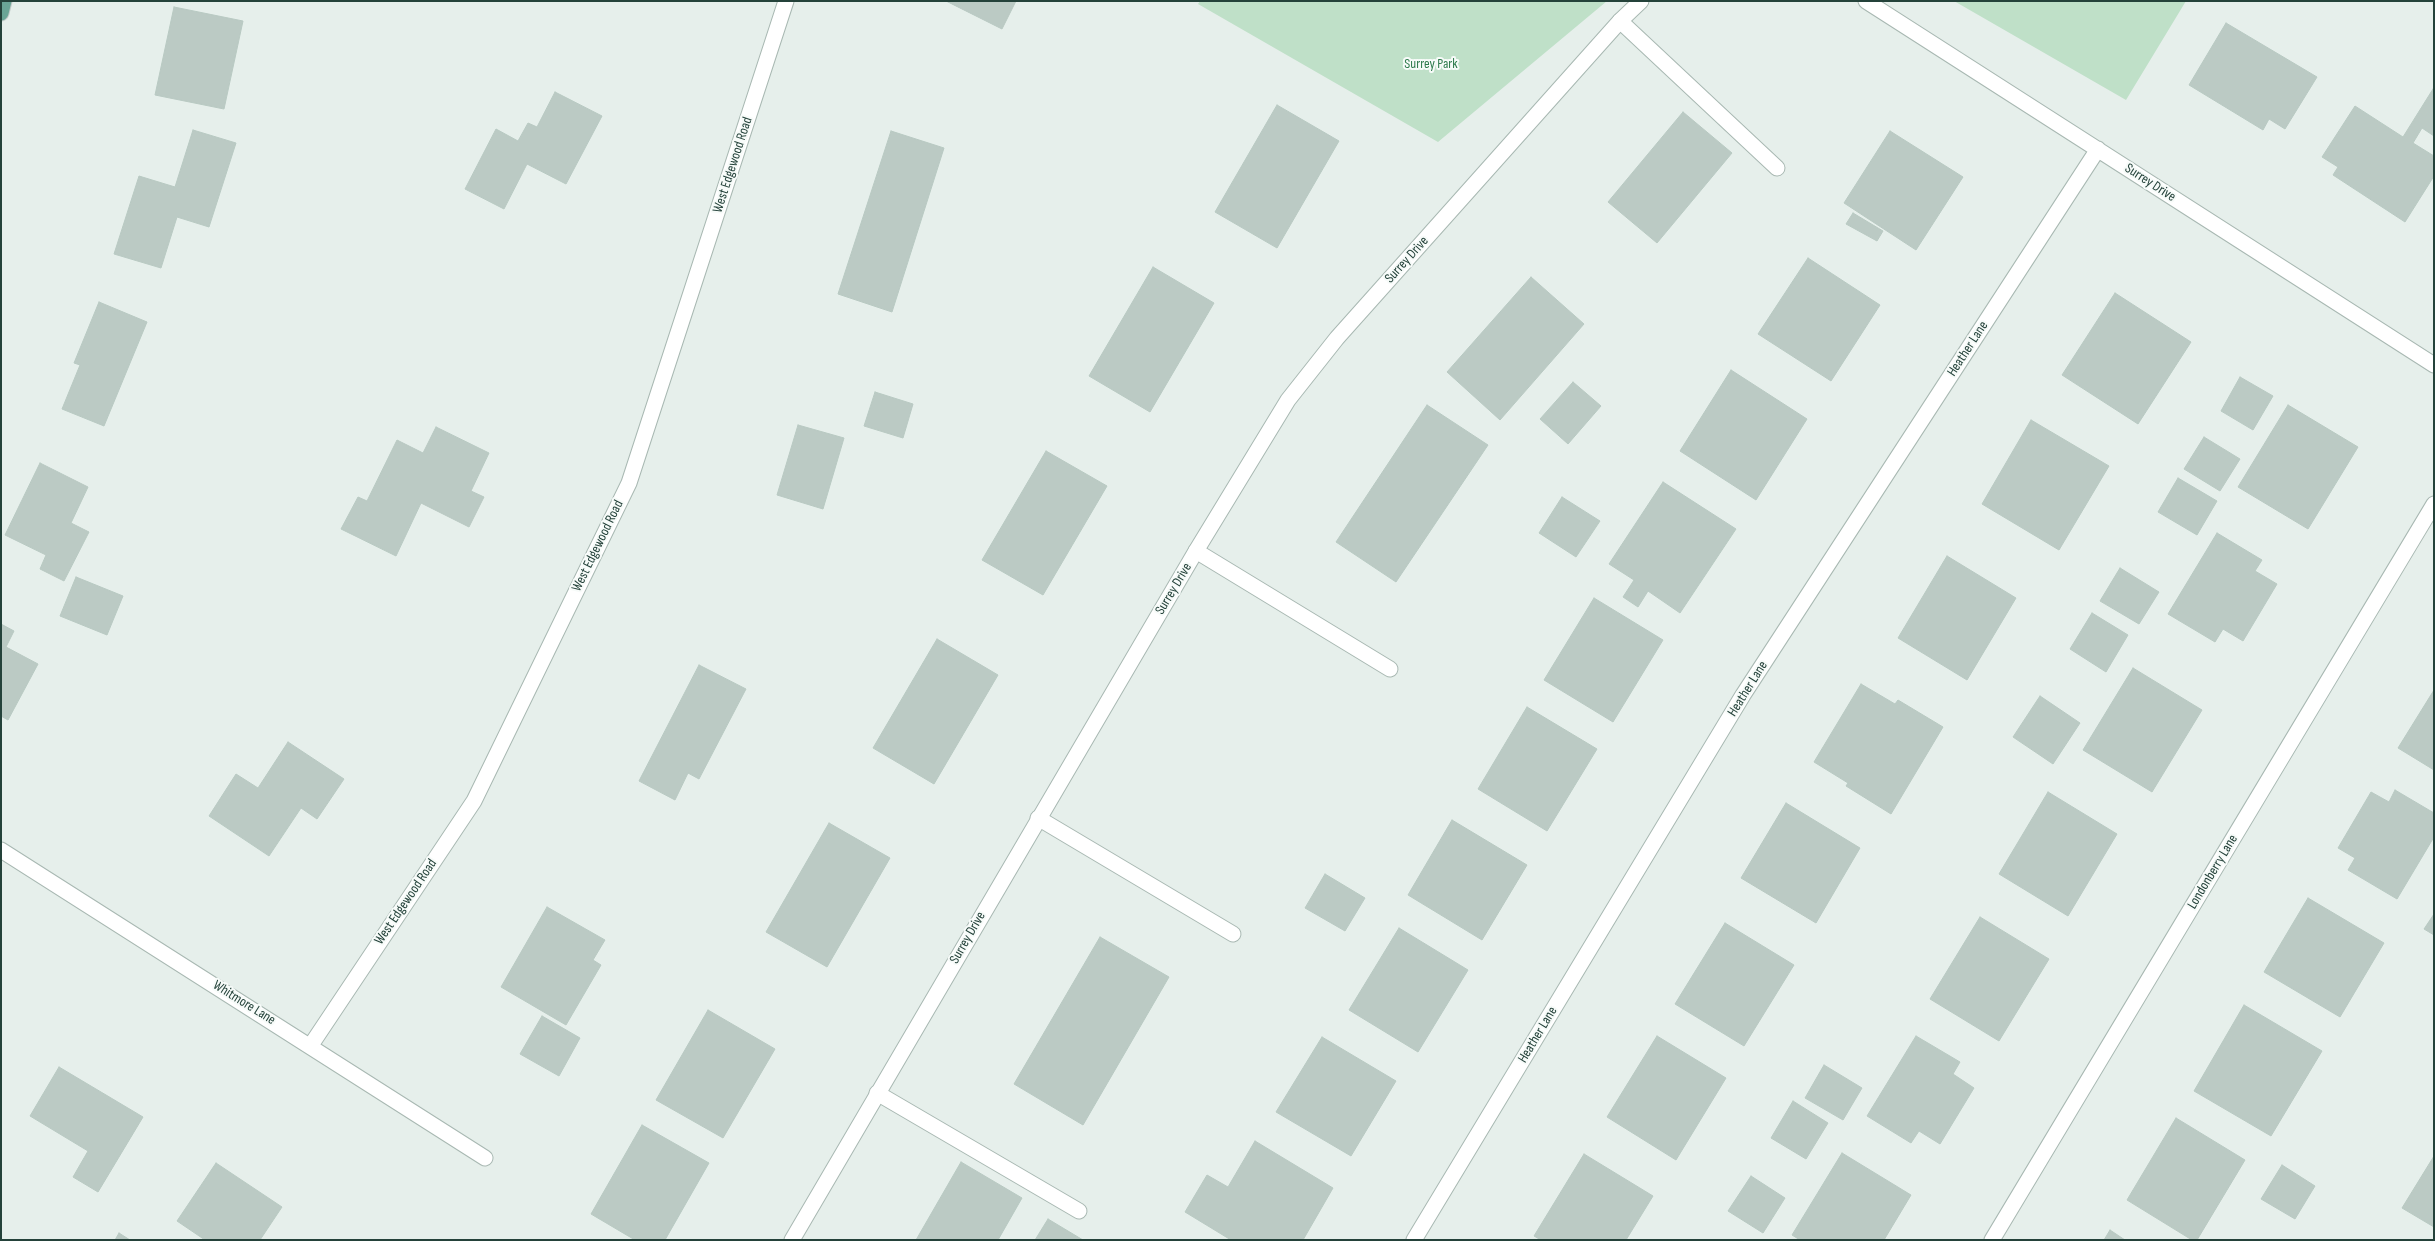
<!DOCTYPE html>
<html>
<head>
<meta charset="utf-8">
<style>
	body { margin:0 }
	#map { position:relative; width:2435px; height:1241px; overflow:hidden; background:#e6efeb; font-family:"Sofia Sans Condensed",sans-serif }
	canvas { display:block }
	.frame { position:absolute; inset:0; border:2px solid #24423a; pointer-events:none }
</style>
</head>
<body>
<div id="map">
<canvas width="2435" height="1241"></canvas>
<div class="frame"></div>
</div>
<script>
const context = document.querySelector('canvas').getContext('2d');
context.lineJoin = 'round';
function fill(path, color) { context.fillStyle = color; context.fill(path, 'evenodd'); }
const toPath = rows => new Path2D(rows.map(r => 'M' + r).join(''));
function stroke(path, color, width, dash) { context.strokeStyle = color; context.lineWidth = width; context.lineCap = dash ? 'butt' : 'round'; context.setLineDash(dash || []); context.stroke(path); }
function label(font, color, halo, rows, align = 'center') {
  context.font = font + ' "Sofia Sans Condensed",sans-serif'; context.lineWidth = 4; context.setLineDash([]); context.textBaseline = 'middle'; context.strokeStyle = halo; context.fillStyle = color; for (const [text, x, y, turn = 0] of rows) {
    context.save(); context.translate(x, y); context.rotate((+turn || 0) * Math.PI / 180); context.textAlign = isNaN(turn) ? turn : align; if (halo) context.strokeText(text, 0, 0); context.fillText(text, 0, 0); context.restore();
  }
}
fill(toPath([
	[1200,1,1607,1,1438,142,1198,4],
	[1954,1,2186,1,2126,100]
]), '#bfe0c8');
const building = toPath([
	[946,1,1016,1,1002,29,946,1],
	[174,7,243,21,224,109,155,95,174,7],
	[2226,23,2317,77,2285,129,2269,119,2263,130,2189,85,2226,23],
	[2433,89,2434,136,2422,128,2413,143,2434,156,2434,176,2405,222,2333,175,2338,167,2322,157,2355,106,2403,137,2433,89],
	[555,92,602,116,566,184,527,164,504,209,465,189,496,129,518,141,528,123,537,127,555,92],
	[1277,105,1339,141,1277,248,1215,212,1277,105],
	[1683,112,1732,153,1657,243,1608,202,1683,112],
	[193,130,236,143,209,227,177,217,161,268,114,254,139,176,175,187,193,130],
	[891,131,944,148,892,312,838,294,891,131],
	[1890,131,1963,177,1916,250,1844,203,1890,131],
	[1853,213,1883,231,1877,241,1846,224,1853,213],
	[1808,258,1880,305,1831,381,1758,334,1808,258],
	[1153,267,1214,303,1150,412,1089,376,1153,267],
	[1531,277,1584,324,1500,420,1447,372,1531,277],
	[2115,293,2191,342,2138,424,2062,375,2115,293],
	[99,302,147,322,104,426,62,409,80,365,74,363,99,302],
	[1731,370,1807,419,1756,500,1680,451,1731,370],
	[2240,377,2273,396,2253,430,2221,411,2240,377],
	[1573,382,1601,406,1568,444,1540,419,1573,382],
	[875,392,913,404,903,438,864,426,875,392],
	[1427,405,1488,445,1396,582,1336,542,1427,405],
	[2288,405,2358,447,2308,529,2238,487,2288,405],
	[2031,420,2109,466,2059,550,1982,504,2031,420],
	[798,425,844,438,823,509,777,495,798,425],
	[436,427,489,453,471,491,484,497,469,527,421,503,396,556,341,529,358,497,367,501,397,440,423,453,436,427],
	[2204,437,2240,459,2220,491,2184,469,2204,437],
	[1046,451,1107,486,1043,595,982,560,1046,451],
	[40,463,88,487,71,523,89,532,64,581,40,569,46,555,5,535,40,463],
	[2178,478,2217,501,2197,535,2158,512,2178,478],
	[1663,482,1736,529,1680,613,1648,591,1638,607,1623,597,1634,580,1609,564,1663,482],
	[1562,497,1600,521,1576,557,1539,533,1562,497],
	[2217,533,2262,560,2255,571,2277,584,2243,641,2223,629,2215,642,2168,614,2217,533],
	[1947,556,2016,598,1967,680,1898,638,1947,556],
	[2120,568,2159,592,2139,624,2100,601,2120,568],
	[76,577,123,596,107,635,60,616,76,577],
	[1594,598,1663,640,1613,722,1544,680,1594,598],
	[2092,613,2128,635,2106,672,2070,649,2092,613],
	[1,624,14,631,6,647,38,664,8,720,1,716,1,624],
	[937,639,998,675,934,784,873,748,937,639],
	[699,665,746,689,699,779,688,773,675,800,639,781,699,665],
	[2133,668,2202,710,2152,792,2083,750,2133,668],
	[1861,684,1895,704,1898,700,1943,727,1891,814,1846,786,1848,783,1814,762,1861,684],
	[2434,690,2434,770,2398,748,2434,690],
	[2040,696,2080,723,2053,764,2013,737,2040,696],
	[1527,707,1597,749,1547,831,1478,789,1527,707],
	[288,742,344,779,317,819,301,808,269,856,209,816,236,774,258,788,288,742],
	[2395,790,2434,813,2434,837,2397,899,2348,870,2355,858,2338,848,2371,792,2389,802,2395,790],
	[2048,792,2117,834,2068,916,1999,874,2048,792],
	[1786,803,1860,848,1816,923,1741,878,1786,803],
	[1452,820,1527,865,1482,940,1408,895,1452,820],
	[829,823,890,858,827,967,766,932,829,823],
	[1325,874,1365,898,1345,931,1305,908,1325,874],
	[2308,898,2384,943,2340,1017,2264,972,2308,898],
	[547,907,605,940,593,960,601,965,566,1025,501,987,547,907],
	[2434,914,2434,935,2424,929,2434,914],
	[1980,917,2049,959,1999,1041,1930,999,1980,917],
	[1725,923,1794,965,1744,1046,1675,1004,1725,923],
	[1399,928,1468,970,1418,1052,1349,1010,1399,928],
	[1100,937,1169,977,1083,1125,1014,1084,1100,937],
	[2244,1005,2322,1051,2271,1136,2194,1091,2244,1005],
	[708,1010,775,1049,723,1138,656,1100,708,1010],
	[542,1016,580,1038,559,1076,520,1054,542,1016],
	[1657,1036,1726,1078,1676,1160,1607,1117,1657,1036],
	[1916,1036,1960,1062,1953,1074,1974,1088,1940,1144,1919,1131,1911,1143,1867,1116,1916,1036],
	[1322,1037,1396,1081,1351,1156,1276,1112,1322,1037],
	[1824,1065,1862,1088,1843,1120,1805,1098,1824,1065],
	[59,1067,143,1117,98,1192,73,1177,88,1151,30,1116,59,1067],
	[1793,1101,1828,1123,1806,1159,1771,1138,1793,1101],
	[2176,1118,2245,1160,2197,1240,2192,1240,2127,1200,2176,1118],
	[642,1125,709,1163,665,1240,635,1240,591,1214,642,1125],
	[1255,1141,1333,1188,1303,1240,1231,1240,1185,1212,1207,1175,1228,1187,1255,1141],
	[1842,1153,1911,1195,1884,1240,1800,1240,1792,1235,1842,1153],
	[1584,1154,1653,1196,1626,1240,1541,1240,1534,1236,1584,1154],
	[2434,1156,2434,1227,2402,1208,2434,1156],
	[961,1162,1022,1198,998,1240,916,1240,961,1162],
	[216,1163,282,1207,260,1240,205,1240,177,1221,216,1163],
	[2282,1165,2315,1186,2295,1219,2261,1199,2282,1165],
	[1751,1176,1785,1198,1763,1233,1728,1211,1751,1176],
	[1048,1219,1083,1240,1035,1240,1048,1219],
	[2110,1230,2125,1240,2104,1240,2110,1230],
	[119,1233,130,1240,115,1240,119,1233]
]);
fill(building, '#bbcac4');
stroke(building, '#b8c9c2', 1);
const service = toPath([
	[1620,21,1777,168],
	[1196,551,1390,669],
	[1038,818,1233,934],
	[877,1093,1079,1211]
]);
const minor = toPath([
	[1866,1,2434,365],
	[1,850,485,1158],
	[311,1045,474,801,629,483,786,1],
	[792,1240,1196,551,1288,400,1337,338,1620,21,1641,1],
	[1414,1240,1743,695,2098,149],
	[1992,1240,2434,504]
]);
const primary = toPath([
	[1,13,4,1]
]);
stroke(service, '#a8b8b2', 17);
stroke(minor, '#a8b8b2', 17);
stroke(primary, '#c2cac8', 17);
stroke(service, '#fff', 15);
stroke(minor, '#fff', 15);
stroke(primary, '#6aa596', 15);
label('14px', '#2d7a4b', '#f7fbf9', [
	["Surrey Park",1431,64]
]);
label('14px', '#24423a', '#f7fbf9', [
	["West Edgewood Road",733,165,-72],
	["Surrey Drive",2150,183,33],
	["Surrey Drive",1407,260,-48],
	["Heather Lane",1968,349,-57],
	["West Edgewood Road",598,546,-64],
	["Surrey Drive",1174,589,-59],
	["Heather Lane",1748,689,-58],
	["Londonberry Lane",2213,872,-59],
	["West Edgewood Road",406,902,-56],
	["Surrey Drive",968,938,-60],
	["Whitmore Lane",244,1003,32],
	["Heather Lane",1538,1035,-59]
]);
</script>
</body>
</html>
